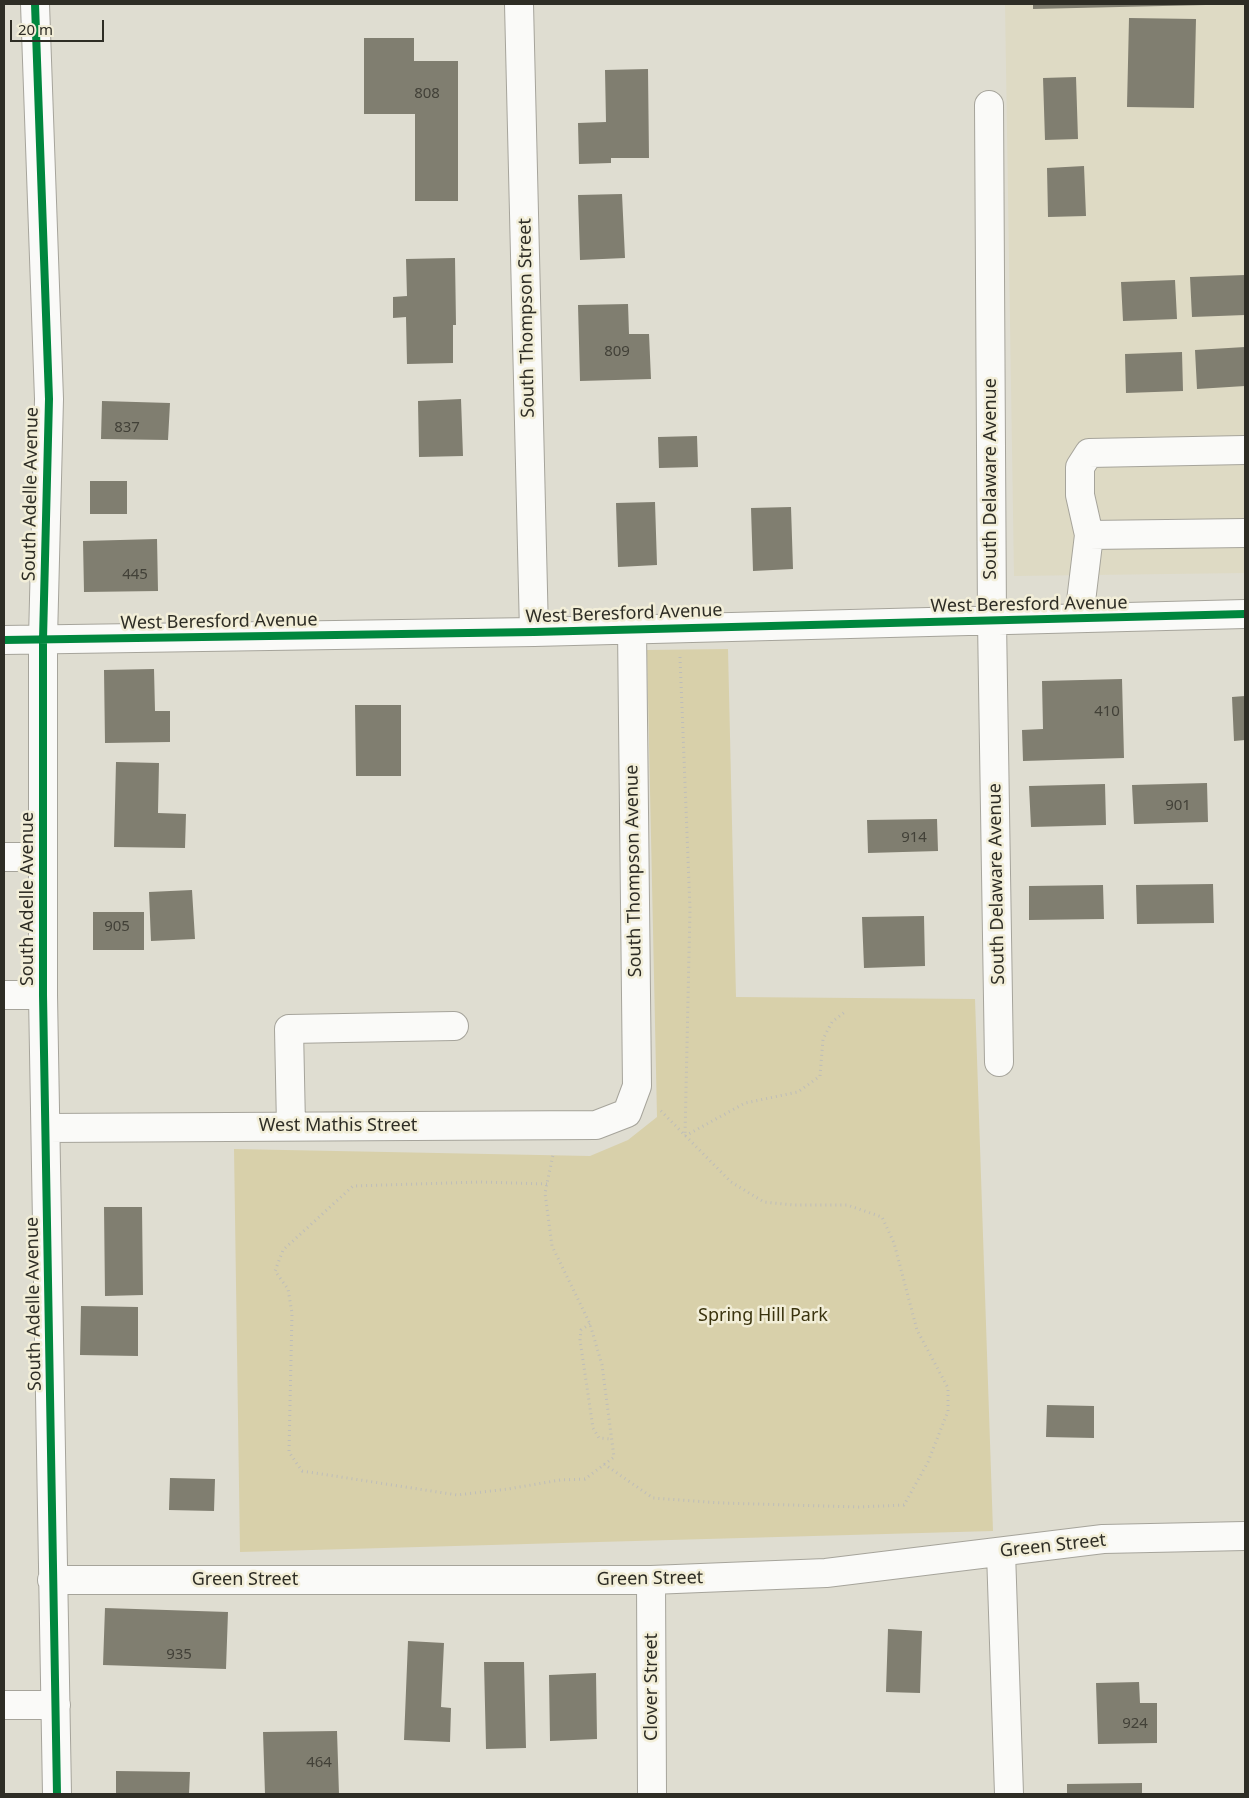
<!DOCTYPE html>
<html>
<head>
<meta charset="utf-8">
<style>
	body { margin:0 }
	#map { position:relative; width:1249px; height:1798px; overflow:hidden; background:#dfddd1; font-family:"Noto Sans",sans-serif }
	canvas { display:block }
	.frame { position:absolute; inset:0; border:5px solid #2e2d25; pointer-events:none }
	.scale { position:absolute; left:10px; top:20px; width:94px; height:22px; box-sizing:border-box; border:2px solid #2e2d25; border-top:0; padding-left:6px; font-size:15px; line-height:18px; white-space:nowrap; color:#2e2d25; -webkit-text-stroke:4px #f2eed8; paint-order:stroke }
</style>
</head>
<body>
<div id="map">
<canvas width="1249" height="1798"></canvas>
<div class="frame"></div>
<div class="scale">20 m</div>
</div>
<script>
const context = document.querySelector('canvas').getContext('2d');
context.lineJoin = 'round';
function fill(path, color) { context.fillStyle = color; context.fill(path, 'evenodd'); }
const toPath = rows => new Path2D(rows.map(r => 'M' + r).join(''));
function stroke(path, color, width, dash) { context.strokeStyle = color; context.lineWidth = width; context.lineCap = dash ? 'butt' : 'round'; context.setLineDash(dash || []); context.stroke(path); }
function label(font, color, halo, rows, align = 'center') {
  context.font = font + ' "Noto Sans",sans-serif'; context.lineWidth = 5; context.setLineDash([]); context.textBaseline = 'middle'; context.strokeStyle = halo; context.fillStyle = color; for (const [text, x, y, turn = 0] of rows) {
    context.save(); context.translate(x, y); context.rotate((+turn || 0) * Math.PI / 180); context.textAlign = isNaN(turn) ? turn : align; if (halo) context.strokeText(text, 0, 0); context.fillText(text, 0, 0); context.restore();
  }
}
fill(toPath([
	[1005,4,1245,4,1245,573,1014,576]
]), '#dedac4');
fill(toPath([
	[728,649,736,997,975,999,993,1531,240,1552,234,1149,590,1156,628,1140,657,1117,647,650]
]), '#d8d0aa');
fill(toPath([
	[1033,4,1206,4,1206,5,1033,9],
	[1129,18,1196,19,1194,108,1127,107],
	[364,38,414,38,414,61,458,61,458,201,415,201,415,114,364,114],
	[648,69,649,158,611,158,611,163,579,164,578,123,606,122,605,70],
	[1076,77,1078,139,1045,140,1043,78],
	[1084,166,1086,216,1048,217,1047,168],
	[622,194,625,258,580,260,578,195],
	[455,258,456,325,453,325,453,363,407,364,406,317,393,318,393,297,407,296,406,259],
	[1245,275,1245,315,1192,317,1190,277],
	[1175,280,1177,319,1123,321,1121,282],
	[628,304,629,334,649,334,651,379,580,381,578,305],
	[1245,347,1245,386,1197,389,1195,350],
	[1182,352,1183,391,1126,393,1125,354],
	[461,399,463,456,419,457,418,401],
	[102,401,170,403,168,440,101,439],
	[697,436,698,467,659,468,658,437],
	[90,481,127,481,127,514,90,514],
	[655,502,657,565,618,567,616,503],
	[791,507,793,569,753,571,751,508],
	[157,539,158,591,84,592,83,541],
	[154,669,155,711,170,711,170,742,105,743,104,670],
	[1122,679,1124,758,1023,761,1022,730,1043,729,1042,681],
	[1245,696,1245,740,1234,741,1232,697],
	[355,705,401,705,401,776,356,776],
	[116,762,159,763,158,813,186,814,185,848,114,847],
	[1207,783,1208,822,1134,824,1132,785],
	[1105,784,1106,825,1031,827,1029,786],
	[937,819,938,851,868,853,867,820],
	[1213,884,1214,923,1137,924,1136,885],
	[1103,885,1104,919,1029,920,1029,886],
	[192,890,195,939,151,941,149,892],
	[93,912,144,912,144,950,93,950],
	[924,916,925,966,864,968,862,917],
	[104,1207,142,1207,143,1295,105,1296],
	[81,1306,138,1307,138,1356,80,1355],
	[1047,1405,1094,1406,1094,1438,1046,1437],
	[170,1478,215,1479,214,1511,169,1510],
	[105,1608,228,1612,226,1669,103,1665],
	[888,1629,922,1631,920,1693,886,1692],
	[408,1641,444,1643,441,1707,451,1708,450,1742,404,1740],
	[484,1662,524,1662,526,1748,486,1749],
	[596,1673,597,1739,550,1741,549,1675],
	[1139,1682,1140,1703,1157,1703,1157,1743,1098,1744,1096,1683],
	[337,1731,339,1794,265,1794,263,1732],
	[116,1771,190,1772,189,1794,116,1794],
	[1142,1783,1142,1794,1067,1794,1067,1784]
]), '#807e70');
const minor = toPath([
	[35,4,49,399,43,639,43,995,57,1794],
	[519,4,534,632],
	[989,105,992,621,999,1062],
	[1089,535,1245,533],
	[1079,618,1089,535,1080,495,1080,467,1089,453,1245,450],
	[4,640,534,632,1245,614],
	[4,857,43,857],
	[4,995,43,995],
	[291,1126,289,1029,454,1026],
	[46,1128,596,1125,627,1113,637,1086,632,628],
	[1001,1552,1009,1794],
	[52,1580,651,1580,826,1573,1103,1539,1245,1536],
	[651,1580,652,1794],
	[4,1705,56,1705]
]);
stroke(minor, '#a6a49b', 30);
stroke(toPath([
	[680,657,690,909,685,1136],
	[685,1136,745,1103,798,1092,820,1076,823,1039,832,1022,846,1011],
	[547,1184,481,1182,353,1186,283,1250,275,1271,288,1289,292,1313,289,1452,302,1471,457,1495,508,1489,560,1480,585,1479,614,1457,602,1365,590,1324,552,1246,545,1193,553,1155],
	[590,1324,581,1330,580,1340,593,1428,599,1438,611,1439],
	[604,1464,653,1498,721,1503,859,1507,904,1505,928,1462,948,1411,948,1388,917,1330,894,1243,882,1217,847,1205,793,1205,764,1202,731,1182,660,1110]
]), '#bebdb9', 3, [1, 4]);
stroke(minor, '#fafaf8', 28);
stroke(toPath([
	[35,4,49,399,43,639,43,995,57,1794],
	[4,640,534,632,1245,614]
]), '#00873e', 8);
label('15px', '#424138', null, [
	["808",427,94],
	["809",617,352],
	["837",127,428],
	["445",135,575],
	["410",1107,712],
	["901",1178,806],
	["914",914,838],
	["905",117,927],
	["935",179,1655],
	["924",1135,1724],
	["464",319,1763]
]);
label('18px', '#2e2d25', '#f2eed8', [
	["South Thompson Street",527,318,-91],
	["South Delaware Avenue",991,479,-90],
	["South Adelle Avenue",31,494,-89],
	["West Beresford Avenue",1029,605,-1],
	["West Beresford Avenue",624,614,-2],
	["West Beresford Avenue",219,622,-1],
	["South Thompson Avenue",634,871,-91],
	["South Delaware Avenue",997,884,-91],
	["South Adelle Avenue",28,899,-90],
	["West Mathis Street",338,1126],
	["South Adelle Avenue",34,1304,-91],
	["Green Street",1053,1546,-6],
	["Green Street",650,1579,-1],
	["Green Street",245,1580],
	["Clover Street",652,1687,-90]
]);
label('18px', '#3a330e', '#f2eed8', [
	["Spring Hill Park",763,1316]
]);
</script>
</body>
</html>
